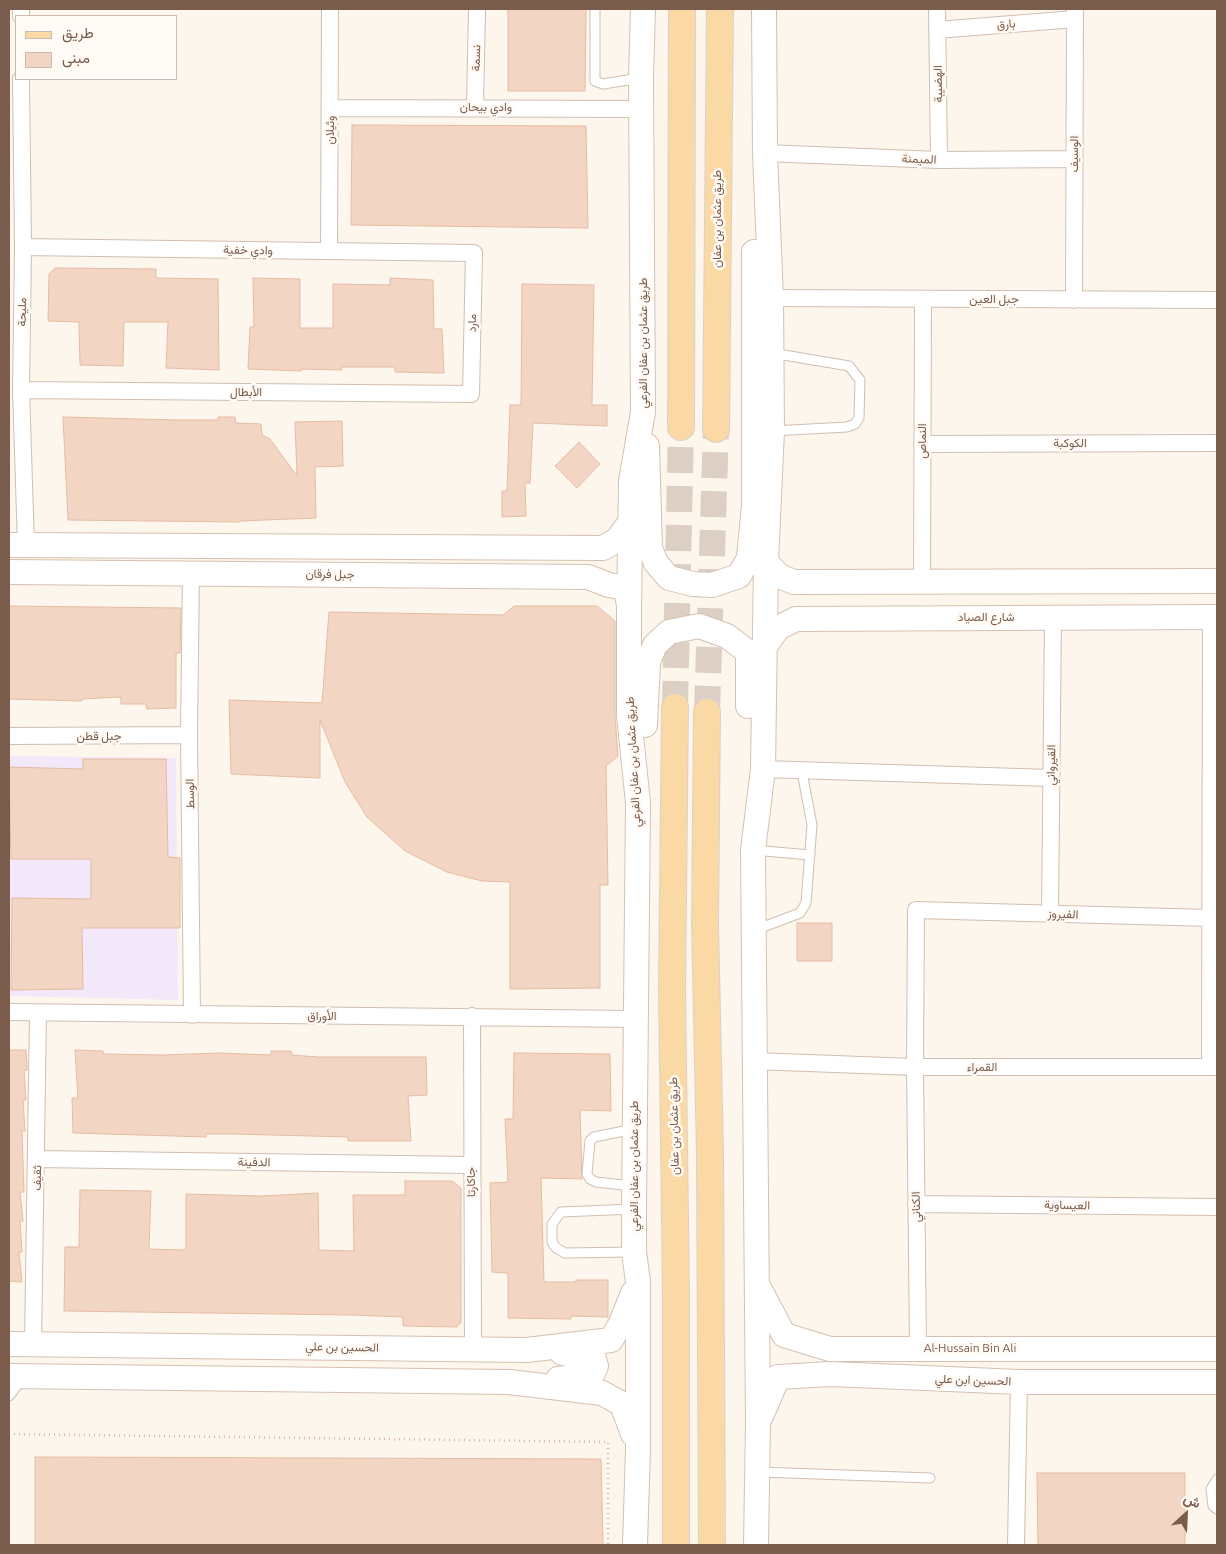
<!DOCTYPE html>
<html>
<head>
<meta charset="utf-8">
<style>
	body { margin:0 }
	#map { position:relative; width:1226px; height:1554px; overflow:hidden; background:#fdf6ec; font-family:Ubuntu,Vazirmatn,sans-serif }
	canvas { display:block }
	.frame { position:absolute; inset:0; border:10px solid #7a5c4d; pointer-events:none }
	.legend { position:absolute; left:15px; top:15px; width:162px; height:65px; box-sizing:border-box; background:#fffaf3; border:1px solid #cabbb1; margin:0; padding:6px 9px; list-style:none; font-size:15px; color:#7a5c4d }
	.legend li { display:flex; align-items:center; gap:10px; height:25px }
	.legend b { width:25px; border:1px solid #cabbb1 }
	.north { position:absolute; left:1161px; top:1489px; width:50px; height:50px; -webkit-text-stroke:4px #fffaf3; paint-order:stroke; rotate:25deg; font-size:14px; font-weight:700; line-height:20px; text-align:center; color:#7a5c4d }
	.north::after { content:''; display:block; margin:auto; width:18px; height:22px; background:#7a5c4d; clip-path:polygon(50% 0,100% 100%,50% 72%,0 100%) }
</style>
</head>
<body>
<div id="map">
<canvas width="1226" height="1554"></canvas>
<div class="frame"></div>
<ul class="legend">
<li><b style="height:6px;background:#fbd9a5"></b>طريق</li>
<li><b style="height:14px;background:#f3d5c3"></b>مبنى</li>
</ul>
<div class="north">ش</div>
</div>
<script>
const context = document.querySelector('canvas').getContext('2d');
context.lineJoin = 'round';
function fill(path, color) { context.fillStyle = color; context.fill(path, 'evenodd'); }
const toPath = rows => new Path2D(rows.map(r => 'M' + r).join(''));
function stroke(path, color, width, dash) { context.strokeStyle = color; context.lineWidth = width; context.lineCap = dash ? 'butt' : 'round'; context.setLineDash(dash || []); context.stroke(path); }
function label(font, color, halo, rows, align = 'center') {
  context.font = font + ' Ubuntu,Vazirmatn,sans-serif'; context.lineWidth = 5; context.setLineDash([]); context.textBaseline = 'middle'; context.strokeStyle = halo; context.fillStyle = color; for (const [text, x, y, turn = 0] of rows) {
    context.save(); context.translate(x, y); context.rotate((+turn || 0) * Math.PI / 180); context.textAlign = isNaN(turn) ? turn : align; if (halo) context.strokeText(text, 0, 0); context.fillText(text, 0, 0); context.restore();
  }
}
fill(toPath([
	[9,756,176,758,178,1000,9,996]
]), '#f3e8fa');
const building = toPath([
	[508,9,586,9,585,91,508,91,508,9],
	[352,125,586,126,588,228,351,225,352,125],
	[55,268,156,269,156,278,218,279,219,370,166,368,168,322,124,322,123,366,80,365,79,322,48,321,49,274,55,268],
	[253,278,300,279,300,328,333,328,333,284,390,285,390,278,433,280,434,329,442,329,444,373,395,372,395,367,342,367,342,370,301,369,301,371,248,369,250,327,254,327,253,278],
	[522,284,594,285,592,405,607,405,607,426,533,423,530,483,525,483,526,516,502,517,502,491,507,491,510,405,521,405,522,284],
	[63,417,179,420,218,420,218,417,235,417,236,423,261,424,262,435,270,439,297,476,295,422,342,421,343,466,315,467,316,518,240,521,240,522,68,520,63,417],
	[579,442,600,464,577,488,555,466,579,442],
	[9,606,181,608,180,653,176,653,176,708,147,709,146,704,121,704,121,697,82,699,82,701,9,699,9,606],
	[514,606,597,606,615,621,615,716,618,756,606,766,608,885,600,885,600,988,510,989,510,882,482,881,447,872,405,851,367,817,345,782,320,720,320,778,231,774,229,700,322,703,329,612,503,615,514,606],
	[83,759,166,759,168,857,180,858,180,928,82,928,83,989,11,990,12,898,91,899,91,859,11,859,9,767,83,769,83,759],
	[797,923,832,923,832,961,797,961,797,923],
	[9,1050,26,1050,27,1065,27,1070,24,1070,26,1100,23,1100,25,1131,22,1131,24,1192,20,1192,23,1221,20,1221,22,1252,19,1252,22,1282,9,1281,9,1050],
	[75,1050,103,1051,103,1054,163,1055,217,1053,271,1055,271,1051,291,1051,292,1055,318,1057,426,1057,427,1095,408,1096,411,1141,348,1141,348,1137,234,1134,206,1134,206,1137,73,1133,72,1098,78,1098,75,1050],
	[514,1053,610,1054,611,1111,580,1110,582,1179,541,1178,544,1282,576,1282,576,1280,608,1280,608,1317,571,1316,571,1319,508,1318,508,1273,492,1272,490,1183,508,1182,505,1119,513,1119,514,1053],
	[405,1181,452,1181,461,1188,461,1322,457,1327,403,1326,403,1317,352,1315,64,1311,65,1247,79,1247,80,1190,151,1191,149,1249,184,1250,186,1249,186,1194,262,1196,318,1193,319,1250,354,1251,353,1195,405,1195,405,1181],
	[35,1457,601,1459,603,1545,35,1545,35,1457],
	[1037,1473,1185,1473,1185,1545,1038,1545,1037,1473]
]);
fill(building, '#f3d5c3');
stroke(building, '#e6bba3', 1);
stroke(toPath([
	[675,707,681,427],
	[707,712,716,429]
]), '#dcd0c4', 26, [26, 13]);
const lane = toPath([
	[595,9,595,81,603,84,640,78],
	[772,353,849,366,860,380,859,418,855,424,847,427,772,431],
	[753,850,810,855],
	[755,930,800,913,806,903,812,825,802,772],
	[632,1186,596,1182,590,1179,587,1174,590,1141,594,1137,634,1129],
	[633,1252,565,1253,556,1248,552,1242,552,1224,561,1212,634,1209],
	[9,1396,23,1378],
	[759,1472,930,1478],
	[1217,1479,1211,1489,1213,1506,1217,1509]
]);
const street = toPath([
	[21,9,21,16],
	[937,9,939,160],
	[937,30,1075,19],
	[21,79,23,247,21,390,26,545],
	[475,107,477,9],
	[330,108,642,109],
	[765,153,939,160,1074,159],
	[329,251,330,9],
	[771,298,1217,300],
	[1074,300,1075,9],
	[21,390,471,394,474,253,23,247],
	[922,444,1217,443],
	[191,572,189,735,192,1015],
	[922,582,923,299],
	[9,736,189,735],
	[763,769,1051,778],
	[1050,914,1053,617],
	[9,1012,635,1019],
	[472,1016,473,1348],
	[754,1061,915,1067,1217,1067],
	[1210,1067,1211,617],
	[37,1159,471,1165],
	[916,1204,1217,1207],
	[33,1344,38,1013],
	[918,1348,915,1067,916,910,1210,918],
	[1016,1545,1019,1382]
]);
const secondary = toPath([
	[647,446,650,548,656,563,669,578,693,584,712,585,739,576,749,558,754,505,754,252],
	[9,545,603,548,617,540,631,521],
	[766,562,779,576,794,582,1217,581],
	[9,572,588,577,609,585,626,588,629,606],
	[766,645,778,628,796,619,1217,617],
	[645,725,648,662,655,645,669,632,699,626,727,636,748,652,748,706],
	[758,1286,784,1335,830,1349,1217,1349],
	[9,1344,527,1350,611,1340,620,1325,633,1293],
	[9,1376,509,1382,602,1393,622,1404,633,1434],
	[558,1379,586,1376,593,1373,596,1366,594,1359,562,1353],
	[761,1416,778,1377,831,1374,1019,1382,1217,1382],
	[635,1545,638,1448,638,1282,634,1252,634,1209,638,803,629,716,629,611,631,481,643,412,641,78,643,9],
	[756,1545,758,1422,753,850,763,769,766,562,772,431,771,298,765,153,764,9]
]);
const primary = toPath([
	[681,427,682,9],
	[716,429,720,9],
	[675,707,672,990,676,1295,676,1545],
	[707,712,705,923,710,1154,712,1545]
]);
stroke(lane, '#d1beb0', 11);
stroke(street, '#d1beb0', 18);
stroke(secondary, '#d6c0b0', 26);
stroke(primary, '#dad1cd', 28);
stroke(toPath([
	[9,1434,608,1442,608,1545]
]), '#d9b8a5', 2.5, [1, 4]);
stroke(lane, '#fff', 9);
stroke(street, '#fff', 16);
stroke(secondary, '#fff', 24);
stroke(primary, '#fbd9a5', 26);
label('12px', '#7a5c4d', '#fffaf3', [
	["بارق",1006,24,-5],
	["نسمة",476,58,-89],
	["الهضيبة",938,84,-91],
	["وادي بيحان",486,107],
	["وثيلان",330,130,-89],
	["الوسيف",1074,154,-90],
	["الميمنة",919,159,2],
	["طريق عثمان بن عفان",717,219,-90],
	["وادي خفية",248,250,1],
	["جبل العين",994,299],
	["مليحة",22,312,-89],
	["مارد",472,323,-89],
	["طريق عثمان بن عفان الفرعي",643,343,-90],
	["الأبطال",246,392],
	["النماص",922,441,-90],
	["الكوكبة",1070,443],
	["جبل فرقان",330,574,1],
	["شارع الصياد",986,617],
	["جبل قطن",99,736],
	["طريق عثمان بن عفان الفرعي",633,762,-93],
	["القيرواني",1051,765,-89],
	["الوسط",190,794,-91],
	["الفيروز",1063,914,2],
	["الأوراق",322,1016],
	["القمراء",982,1067],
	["طريق عثمان بن عفان",674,1126,-91],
	["الدفينة",254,1162,1],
	["طريق عثمان بن عفان الفرعي",634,1166,-90],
	["ثقيف",37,1178,-89],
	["جاكارتا",471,1182,-91],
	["العيساوية",1067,1205,1],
	["الكناني",916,1207,-91],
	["الحسين بن علي",342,1347,1],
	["Al-Hussain Bin Ali",970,1348],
	["الحسين ابن علي",973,1380,2]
]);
</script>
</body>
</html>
